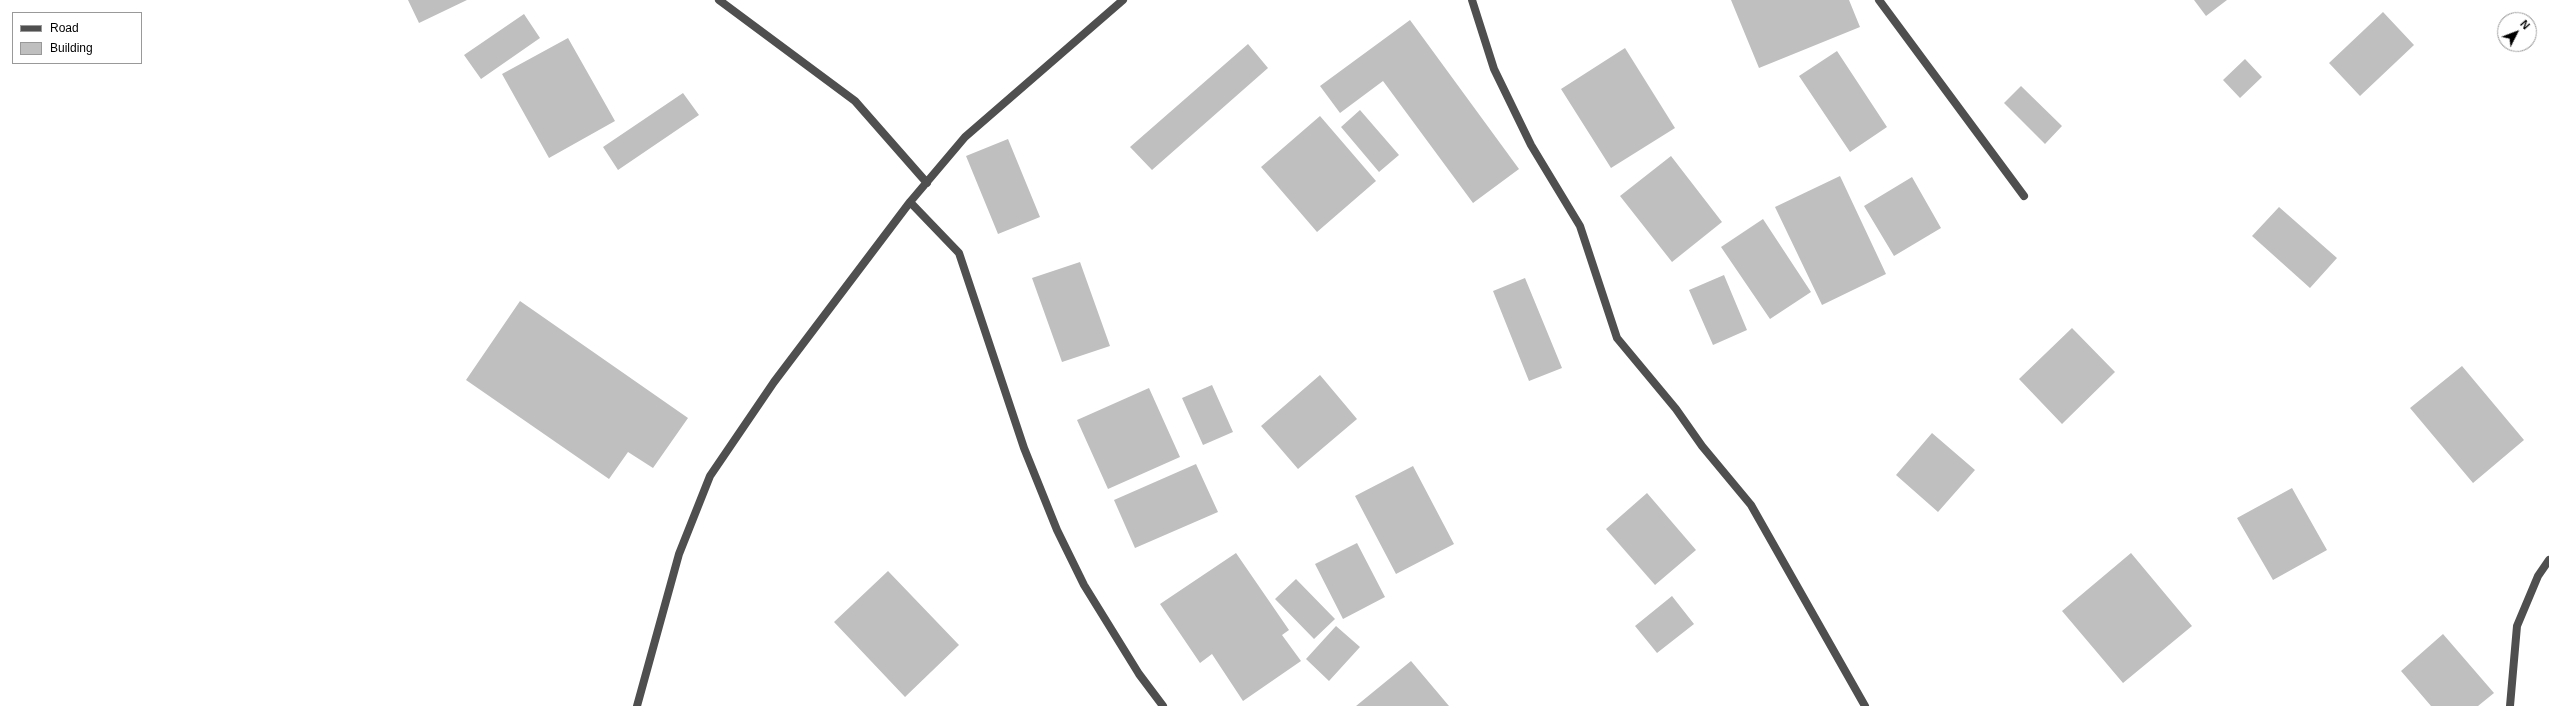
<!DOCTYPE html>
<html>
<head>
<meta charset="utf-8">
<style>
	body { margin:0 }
	#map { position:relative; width:2549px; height:706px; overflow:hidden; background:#fff; font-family:Helvetica,sans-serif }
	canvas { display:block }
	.legend { position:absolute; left:12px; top:12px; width:130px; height:52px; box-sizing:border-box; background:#fff; border:1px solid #999; margin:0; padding:5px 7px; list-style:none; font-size:12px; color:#000 }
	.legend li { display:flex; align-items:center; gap:8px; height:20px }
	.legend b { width:20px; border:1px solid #999 }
	.north { position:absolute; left:2497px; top:12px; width:40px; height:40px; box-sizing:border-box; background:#fff; border:1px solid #999; border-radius:50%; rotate:48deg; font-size:11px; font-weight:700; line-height:16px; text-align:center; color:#000 }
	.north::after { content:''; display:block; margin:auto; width:14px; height:18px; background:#000; clip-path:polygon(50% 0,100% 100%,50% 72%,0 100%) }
</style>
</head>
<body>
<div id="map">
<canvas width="2549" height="706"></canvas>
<ul class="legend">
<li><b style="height:5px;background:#4f4f4f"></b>Road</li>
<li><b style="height:11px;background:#bfbfbf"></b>Building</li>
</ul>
<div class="north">N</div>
</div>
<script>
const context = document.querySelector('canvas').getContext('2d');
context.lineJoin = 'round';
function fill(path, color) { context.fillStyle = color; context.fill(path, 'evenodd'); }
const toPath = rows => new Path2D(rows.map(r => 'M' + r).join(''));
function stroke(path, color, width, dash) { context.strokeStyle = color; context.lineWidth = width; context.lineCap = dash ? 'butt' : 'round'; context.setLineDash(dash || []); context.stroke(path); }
fill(toPath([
	[408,0,467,0,419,23],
	[1731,0,1849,0,1860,27,1759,68],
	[2194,0,2227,0,2206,16],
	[2383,12,2414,45,2360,96,2329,63],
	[524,14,540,38,481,79,464,55],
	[1410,20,1519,169,1473,203,1383,81,1340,113,1320,86],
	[568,38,615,121,549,158,502,74],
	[1248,44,1268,68,1152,170,1130,147],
	[1625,48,1675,128,1611,168,1561,89],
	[1837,51,1887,127,1850,152,1799,76],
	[2245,59,2262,77,2240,98,2223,80],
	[2021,86,2062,126,2045,144,2004,103],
	[683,93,699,115,618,170,603,147],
	[1360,110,1399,155,1379,172,1341,127],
	[1320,116,1376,181,1317,232,1261,167],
	[1008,139,1040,217,998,234,966,156],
	[1671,156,1722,222,1672,262,1620,196],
	[1840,176,1886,274,1822,305,1775,207],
	[1912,177,1941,228,1894,256,1864,206],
	[2279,207,2337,258,2310,288,2252,236],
	[1763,219,1811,292,1770,319,1721,247],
	[1080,262,1110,346,1062,362,1032,278],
	[1724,275,1747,330,1713,345,1689,290],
	[1525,278,1562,368,1529,381,1493,291],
	[520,301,688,418,653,468,628,452,609,479,466,380],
	[2072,328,2115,372,2062,424,2019,379],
	[2462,366,2524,440,2473,483,2410,408],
	[1320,375,1357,419,1298,469,1261,426],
	[1212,385,1233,432,1203,445,1182,398],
	[1149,388,1180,457,1108,489,1077,420],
	[1932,433,1975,470,1938,512,1896,475],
	[1196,464,1218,512,1135,548,1114,500],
	[1413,466,1454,544,1396,574,1355,496],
	[2292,488,2327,550,2273,580,2237,518],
	[1647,493,1696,550,1655,585,1606,529],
	[1357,543,1385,597,1343,619,1315,564],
	[1236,553,1289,630,1282,635,1301,661,1243,701,1212,654,1200,663,1160,604],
	[2131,553,2192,626,2123,683,2062,611],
	[888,571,959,645,905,697,834,622],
	[1296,579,1335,619,1314,639,1275,599],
	[1672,596,1694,624,1657,653,1635,626],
	[1336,626,1360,647,1329,681,1306,659],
	[2443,634,2494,693,2478,706,2431,706,2401,671],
	[1411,661,1449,706,1356,706]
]), '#bfbfbf');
stroke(toPath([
	[719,0,855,101,927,183],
	[1472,0,1494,69,1531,145,1580,226,1617,338,1676,409,1702,446,1751,505,1865,706],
	[1879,0,2024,196],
	[910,202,959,253,1024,448,1057,530,1084,585,1139,674,1163,706],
	[637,706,679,554,710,476,774,382,910,202,965,137,1123,0],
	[2510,706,2517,626,2538,576,2549,560]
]), '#4f4f4f', 8);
</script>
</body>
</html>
